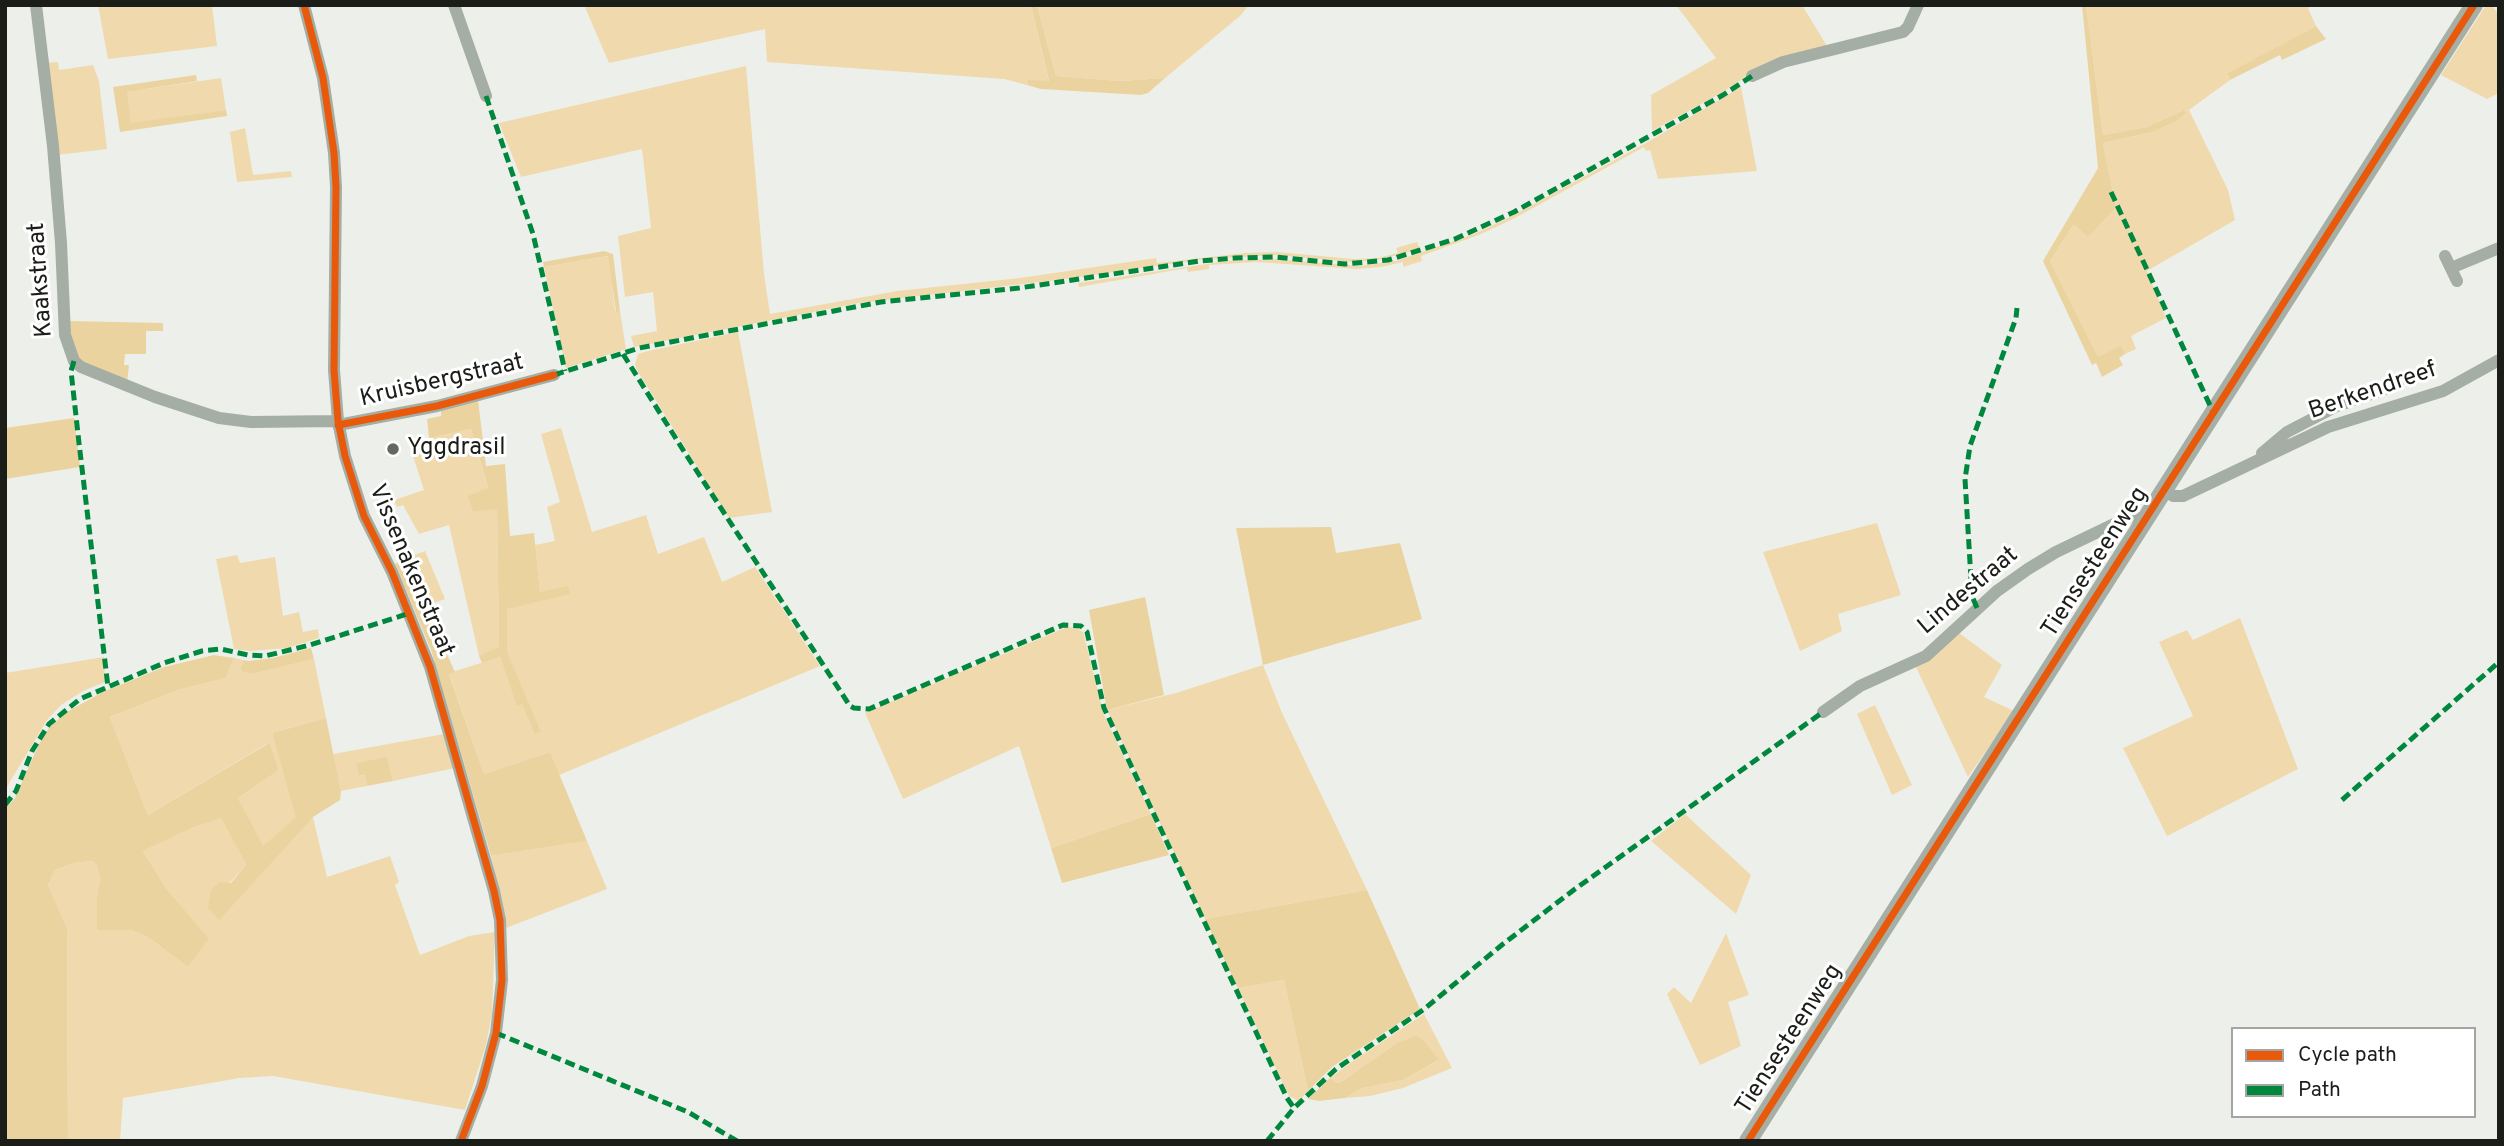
<!DOCTYPE html>
<html>
<head>
<meta charset="utf-8">
<style>
	body { margin:0 }
	#map { position:relative; width:2504px; height:1146px; overflow:hidden; background:#edf0ea; font-family:Overpass,sans-serif }
	canvas { display:block }
	.frame { position:absolute; inset:0; border:7px solid #1b1d19; pointer-events:none }
	.legend { position:absolute; left:2231px; top:1027px; width:245px; height:91px; box-sizing:border-box; background:#fff; border:2px solid #a4a5a3; margin:0; padding:9px 12px; list-style:none; font-size:21px; color:#1b1d19 }
	.legend li { display:flex; align-items:center; gap:14px; height:35px }
	.legend b { width:35px; border:2px solid #a4a5a3 }
</style>
</head>
<body>
<div id="map">
<canvas width="2504" height="1146"></canvas>
<div class="frame"></div>
<ul class="legend">
<li><b style="height:9px;background:#e8590c"></b>Cycle path</li>
<li><b style="height:9px;background:#00873e"></b>Path</li>
</ul>
</div>
<script>
const context = document.querySelector('canvas').getContext('2d');
context.lineJoin = 'round';
function fill(path, color) { context.fillStyle = color; context.fill(path, 'evenodd'); }
const toPath = rows => new Path2D(rows.map(r => 'M' + r).join(''));
function stroke(path, color, width, dash) { context.strokeStyle = color; context.lineWidth = width; context.lineCap = dash ? 'butt' : 'round'; context.setLineDash(dash || []); context.stroke(path); }
function label(font, color, halo, rows, align = 'center') {
  context.font = font + ' Overpass,sans-serif'; context.lineWidth = 6; context.setLineDash([]); context.textBaseline = 'middle'; context.strokeStyle = halo; context.fillStyle = color; for (const [text, x, y, turn = 0] of rows) {
    context.save(); context.translate(x, y); context.rotate((+turn || 0) * Math.PI / 180); context.textAlign = isNaN(turn) ? turn : align; if (halo) context.strokeText(text, 0, 0); context.fillText(text, 0, 0); context.restore();
  }
}
fill(toPath([
	[98,5,212,5,217,46,108,59],
	[584,5,1031,5,1049,82,1028,81,1027,85,1004,79,767,62,765,29,609,63],
	[1037,5,1249,5,1240,16,1165,78,1118,81,1056,76],
	[1676,5,1802,5,1827,46,1760,67,1723,92,1652,131,1651,95,1716,58],
	[2086,5,2313,5,2308,8,2316,26,2227,75,2230,80,2189,110,2228,190,2235,220,2147,271,2166,318,2131,336,2136,349,2125,354,2121,347,2098,358,2050,261,2074,224,2116,207,2103,143,2149,133,2184,110,2147,127,2103,135],
	[2486,5,2492,5,2499,15,2499,93,2487,99,2441,75],
	[58,62,59,70,93,65,99,81,107,149,57,155,45,63],
	[746,66,764,274,770,314,897,291,1020,278,1156,258,1157,263,1245,253,1277,252,1353,259,1377,258,1398,253,1396,248,1417,242,1420,249,1378,260,1353,262,1277,255,1205,259,1057,280,859,303,634,347,631,336,657,331,653,292,625,297,618,236,651,228,642,149,521,177,499,123],
	[221,78,226,110,131,124,126,92],
	[1741,87,1757,171,1658,179,1650,150,1646,151,1644,147,1513,219,1481,234,1421,256,1422,261,1403,267,1403,262,1381,267,1357,269,1257,262,1209,265,1209,269,1188,272,1187,268,1079,287,1078,283,1227,261,1273,259,1359,266,1396,261,1474,234,1508,218,1646,143],
	[245,128,253,175,291,171,292,177,237,182,230,132],
	[609,256,615,311,620,311,626,349,566,368,544,267],
	[738,332,772,512,729,518,637,370,635,364,638,354,648,351],
	[561,428,592,532,646,515,658,554,704,537,722,582,755,567,820,666,559,775,550,752,484,774,449,673,500,657,517,705,522,703,541,731,507,653,507,609,568,587,540,593,535,545,555,541,547,507,560,502,541,434],
	[471,429,488,489,467,496,473,512,497,508,499,648,479,656,449,525,419,534,403,505,397,507,394,500,424,490,413,456,433,449,429,438],
	[1877,523,1901,595,1838,614,1842,631,1800,651,1763,552],
	[425,551,445,599,426,606,404,559],
	[237,555,240,563,275,557,283,616,299,612,303,632,318,629,319,638,287,648,250,651,234,649,216,559],
	[2240,618,2298,769,2167,836,2123,748,2193,716,2159,642,2187,630,2193,640],
	[1067,627,1076,628,1083,632,1104,715,1151,814,1051,848,1019,746,903,799,865,713],
	[1958,632,2002,665,1984,697,2014,711,1968,777,1915,665],
	[104,657,105,682,83,691,61,705,47,720,5,790,5,673],
	[234,658,243,660,240,671,252,674,314,659,326,718,272,733,297,817,262,847,238,798,279,770,268,743,148,815,110,717,178,690,226,678],
	[1263,665,1282,713,1367,890,1205,919,1107,710,1176,693],
	[1875,705,1912,785,1892,795,1857,714],
	[444,734,455,768,393,781,387,758,357,763,360,776,365,775,367,786,341,791,333,754],
	[1685,814,1751,875,1736,914,1651,841],
	[221,817,246,864,208,908,313,817,327,877,390,856,399,882,395,885,420,955,469,936,495,932,492,1013,486,1045,465,1110,273,1076,240,1078,123,1098,120,1141,68,1141,67,928,48,885,55,870,73,863,93,861,97,866,100,878,97,897,97,929,131,930,149,938,188,967,208,939,166,888,143,851,197,826],
	[587,841,607,889,506,928,491,856],
	[1726,933,1749,995,1728,1002,1741,1046,1700,1065,1667,994,1674,987,1691,1003],
	[1284,980,1308,1091,1299,1101,1289,1096,1238,988],
	[1424,1014,1452,1068,1403,1088,1370,1096,1345,1098,1363,1088,1403,1080,1438,1061,1395,1044,1341,1082,1337,1083,1330,1078,1353,1061]
]), '#f0d9ac');
fill(toPath([
	[1031,5,1037,5,1056,76,1119,81,1165,78,1148,93,1141,95,1041,89,1027,85,1028,80,1049,81],
	[2082,5,2086,5,2103,135,2147,127,2184,110,2186,113,2174,122,2149,133,2103,143,2116,207,2088,237,2074,224,2050,261,2098,357,2121,346,2125,354,2119,358,2123,365,2102,377,2096,363,2092,365,2043,261,2098,168],
	[2316,26,2326,39,2282,60,2280,55,2230,80,2227,74],
	[196,75,197,81,127,92,131,123,226,110,227,116,120,132,113,87],
	[604,251,613,254,620,311,616,312,608,256,544,267,543,262],
	[67,321,163,323,163,331,146,331,146,354,125,354,124,365,129,365,127,383,77,360],
	[478,400,486,466,505,464,510,536,534,533,540,592,568,586,570,594,507,609,507,652,541,731,535,734,522,704,517,706,500,657,482,663,479,656,499,647,497,509,473,512,467,496,488,488,471,429,429,438,427,419,441,416,441,408],
	[74,418,80,467,5,479,5,428],
	[1331,527,1336,553,1400,543,1422,619,1263,665,1236,528],
	[404,559,455,672,449,674,484,774,550,752,587,841,491,856,431,650,395,564],
	[1145,597,1164,695,1107,710,1089,610],
	[311,648,314,659,252,674,240,671,243,660,249,661,273,658],
	[214,655,234,658,226,678,178,690,110,717,148,815,269,743,279,770,238,798,263,846,296,817,272,733,326,718,341,791,340,800,313,817,219,920,208,908,211,890,219,882,231,883,246,864,221,818,197,826,143,851,166,888,209,939,188,967,149,938,131,930,97,930,97,897,100,878,97,866,93,861,73,863,55,870,48,885,67,928,68,1141,5,1141,5,809,15,798,39,744,49,728,65,713,103,692,164,667],
	[387,757,393,781,367,786,365,775,359,776,356,763],
	[1151,814,1169,855,1062,883,1051,848],
	[1367,890,1420,1009,1332,1067,1308,1091,1284,980,1238,988,1205,919],
	[1416,1036,1424,1041,1439,1060,1403,1080,1363,1088,1345,1098,1319,1101,1308,1099,1330,1078,1337,1083,1341,1082,1395,1044]
]), '#ebd3a0');
stroke(toPath([
	[36,5,53,146,61,243,65,335,74,361,81,367,155,397,219,418,251,422,338,421],
	[304,5,323,78,334,153,336,187,334,370,338,421,345,456,364,516,392,572,430,667,494,891,500,920,502,980,496,1033,482,1086,461,1141],
	[454,5,486,96],
	[1752,76,1783,62,1903,32,1908,27,1918,5],
	[2445,256,2457,281],
	[2451,268,2499,248],
	[338,425,437,406,554,375],
	[2262,453,2287,432,2337,406,2398,384],
	[2165,491,2173,496,2183,496,2328,427,2443,391,2499,360],
	[1823,712,1860,686,1926,656,1997,591,2028,569,2056,552,2131,516,2146,520]
]), '#a4aea4', 12);
stroke(toPath([
	[1748,1141,2474,5]
]), '#a6afa6', 18);
stroke(toPath([
	[486,96,533,234,565,371],
	[2111,192,2214,414],
	[623,354,685,453,850,706,854,708,869,709,1063,625,1081,626,1087,632,1104,708,1287,1098,1294,1108],
	[74,361,71,371,79,443,108,687],
	[554,375,639,348,881,302,1019,288,1200,261,1235,258,1274,257,1345,264,1388,260,1455,239,1514,212,1723,95,1752,76],
	[1977,608,1972,596,1965,479,1970,446,2016,318,2017,308],
	[2342,800,2499,662],
	[5,805,16,791,32,751,49,724,80,699,164,663,202,651,221,649,248,655,265,656,310,645,410,613],
	[496,1033,688,1112,737,1141],
	[1267,1141,1294,1108,1336,1069,1423,1010,1503,944,1575,889,1823,712]
]), '#00873e', 5, [10, 5]);
stroke(toPath([
	[304,5,323,78,334,153,336,187,334,370,338,421,345,456,364,516,392,572,430,667,494,891,500,920,502,980,496,1033,482,1086,461,1141],
	[338,425,437,406,554,375],
	[1748,1141,2474,5]
]), '#e8590c', 7);
for (const [x, y, r, color] of [
	[393,449,7,"#646762"]
]) { const dot = new Path2D(); dot.arc(x, y, r, 0, 2 * Math.PI); context.fillStyle = color; context.fill(dot); stroke(dot, '#fff', 2.5); }
label('24px', '#1b1d19', '#fff', [
	["Kaakstraat",42,280,-94],
	["Kruisbergstraat",442,382,-13],
	["Berkendreef",2373,392,-19],
	["Tiensesteenweg",2096,563,-57],
	["Vissenakenstraat",410,571,67],
	["Lindestraat",1969,592,-40],
	["Tiensesteenweg",1790,1040,-57]
]);
label('24px', '#1b1d19', '#fff', [
	["Yggdrasil",407,449]
], 'left');
</script>
</body>
</html>
